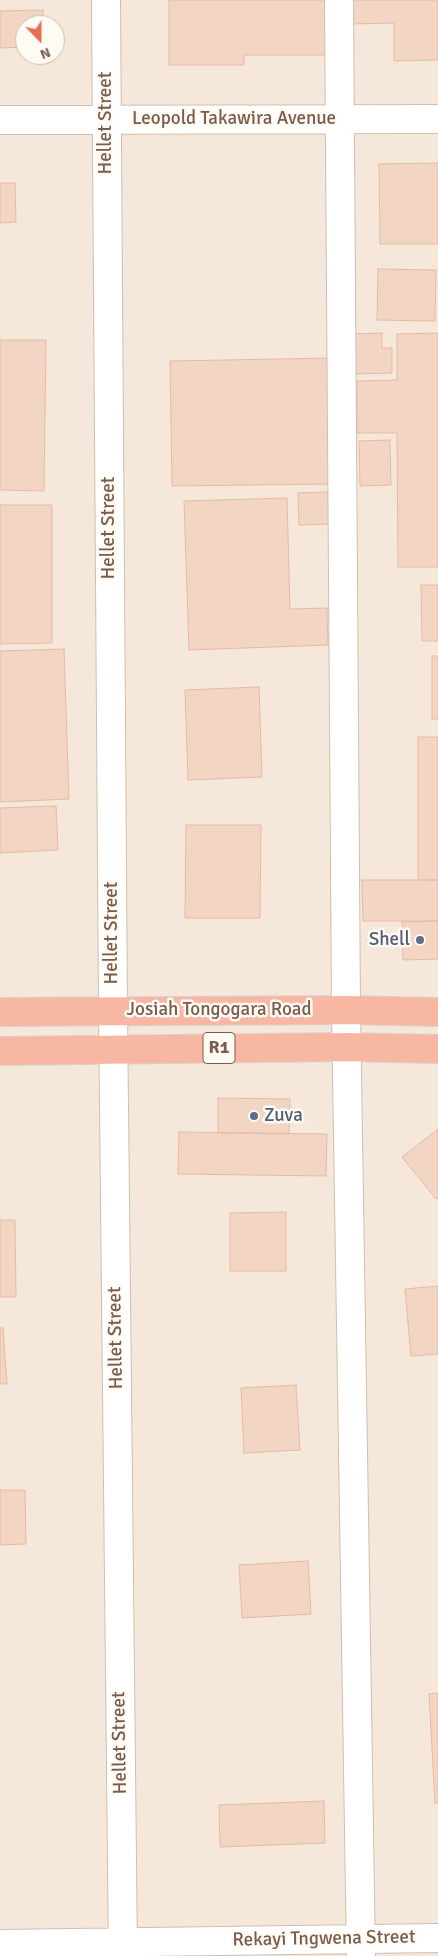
<!DOCTYPE html>
<html>
<head>
<meta charset="utf-8">
<style>
	body { margin:0 }
	#map { position:relative; width:438px; height:1956px; overflow:hidden; background:#fdf6ec; font-family:Signika,sans-serif }
	canvas { display:block }
	.north { position:absolute; left:15px; top:15px; width:50px; height:50px; box-sizing:border-box; background:#fffaf3; border:1px solid #cabbb1; border-radius:50%; rotate:158deg; font-size:14px; font-weight:700; line-height:20px; text-align:center; color:#7a5c4d }
	.north::after { content:''; display:block; margin:auto; width:18px; height:22px; background:#e76f51; clip-path:polygon(50% 0,100% 100%,50% 72%,0 100%) }
</style>
</head>
<body>
<div id="map">
<canvas width="438" height="1956"></canvas>
<div class="north">N</div>
</div>
<script>
const context = document.querySelector('canvas').getContext('2d');
context.lineJoin = 'round';
function fill(path, color) { context.fillStyle = color; context.fill(path, 'evenodd'); }
const toPath = rows => new Path2D(rows.map(r => 'M' + r).join(''));
function stroke(path, color, width, dash) { context.strokeStyle = color; context.lineWidth = width; context.lineCap = dash ? 'butt' : 'round'; context.setLineDash(dash || []); context.stroke(path); }
function label(font, color, halo, rows, align = 'center') {
  context.font = font + ' Signika,sans-serif'; context.lineWidth = 5; context.setLineDash([]); context.textBaseline = 'middle'; context.strokeStyle = halo; context.fillStyle = color; for (const [text, x, y, turn = 0] of rows) {
    context.save(); context.translate(x, y); context.rotate((+turn || 0) * Math.PI / 180); context.textAlign = isNaN(turn) ? turn : align; if (halo) context.strokeText(text, 0, 0); context.fillText(text, 0, 0); context.restore();
  }
}
fill(toPath([
	[0,0,438,0,438,1956,0,1956],
	[25,25,55,25,55,55,25,55]
]), '#f5e8da');
const building = toPath([
	[169,0,330,0,330,55,244,55,244,65,169,65,169,0],
	[350,0,438,0,438,60,394,61,394,23,350,24,350,0],
	[43,10,43,25,25,25,25,47,0,48,0,11,43,10],
	[438,163,438,244,380,244,379,164,438,163],
	[0,183,15,183,16,222,0,223,0,183],
	[378,269,436,270,435,321,377,320,378,269],
	[382,333,382,348,392,348,392,373,352,374,352,334,382,333],
	[438,333,438,567,398,567,397,433,357,433,357,381,397,380,397,334,438,333],
	[0,340,46,340,44,491,0,490,0,340],
	[332,358,333,484,172,486,170,361,332,358],
	[390,440,391,485,360,486,359,441,390,440],
	[329,492,329,524,299,525,298,493,329,492],
	[287,498,290,609,327,608,328,645,189,650,184,501,287,498],
	[0,505,52,505,52,643,0,644,0,505],
	[421,585,438,585,438,641,422,641,421,585],
	[64,649,69,799,0,802,0,651,64,649],
	[432,656,438,656,438,719,432,719,432,656],
	[259,687,262,777,188,780,185,690,259,687],
	[418,737,438,737,438,880,418,880,418,737],
	[56,806,58,850,0,853,0,808,56,806],
	[186,825,261,825,260,918,185,918,186,825],
	[362,880,438,880,438,921,363,921,362,880],
	[438,921,438,959,403,960,402,922,438,921],
	[218,1098,290,1099,289,1134,218,1133,218,1098],
	[438,1129,438,1198,436,1199,402,1157,438,1129],
	[179,1132,327,1134,326,1176,178,1174,179,1132],
	[286,1212,286,1271,230,1271,230,1213,286,1212],
	[0,1220,15,1220,16,1297,0,1297,0,1220],
	[438,1286,438,1354,411,1356,405,1289,438,1286],
	[0,1328,3,1328,7,1384,0,1384,0,1328],
	[296,1385,300,1450,244,1453,241,1388,296,1385],
	[0,1490,25,1490,26,1544,0,1545,0,1490],
	[308,1561,311,1614,242,1618,239,1565,308,1561],
	[438,1693,438,1803,435,1803,429,1694,438,1693],
	[324,1801,325,1843,220,1847,219,1805,324,1801]
]);
fill(building, '#f3d5c3');
stroke(building, '#e6bba3', 1);
const minor = toPath([
	[106,0,113,1011,123,1956],
	[339,0,346,1010,361,1956],
	[0,120,438,119],
	[0,1944,438,1938]
]);
const highway = toPath([
	[0,1012,346,1010,438,1012],
	[0,1051,346,1047,438,1049]
]);
stroke(minor, '#d1beb0', 30);
stroke(highway, '#dad1cd', 30);
stroke(minor, '#fff', 28);
stroke(highway, '#f7b7a3', 28);
for (const [x, y, r, color] of [
	[420,940,5,"#5c6f8a"],
	[254,1116,5,"#5c6f8a"]
]) { const dot = new Path2D(); dot.arc(x, y, r, 0, 2 * Math.PI); context.fillStyle = color; context.fill(dot); stroke(dot, '#fffaf3', 2); }
for (const [x, y, w] of [
	[219,1048,32]
]) { const box = new Path2D(); box.roundRect(x - w / 2, y - 15.5, w, 31, 4); context.fillStyle = '#fffaf3'; context.fill(box); stroke(box, '#7a5c4d', 1); }
label('bold 18px', '#7a5c4d', null, [
	["R1",219,1048]
]);
label('19px', '#7a5c4d', '#fffaf3', [
	["Leopold Takawira Avenue",234,119],
	["Hellet Street",106,123,-90],
	["Hellet Street",109,528,-90],
	["Hellet Street",112,933,-90],
	["Josiah Tongogara Road",219,1010],
	["Hellet Street",116,1338,-91],
	["Hellet Street",120,1743,-91],
	["Rekayi Tngwena Street",324,1939,-1]
]);
label('19px', '#4e5e75', '#fffaf3', [
	["Shell",410,940],
	["Zuva",264,1116,"left"]
], 'right');
</script>
</body>
</html>
